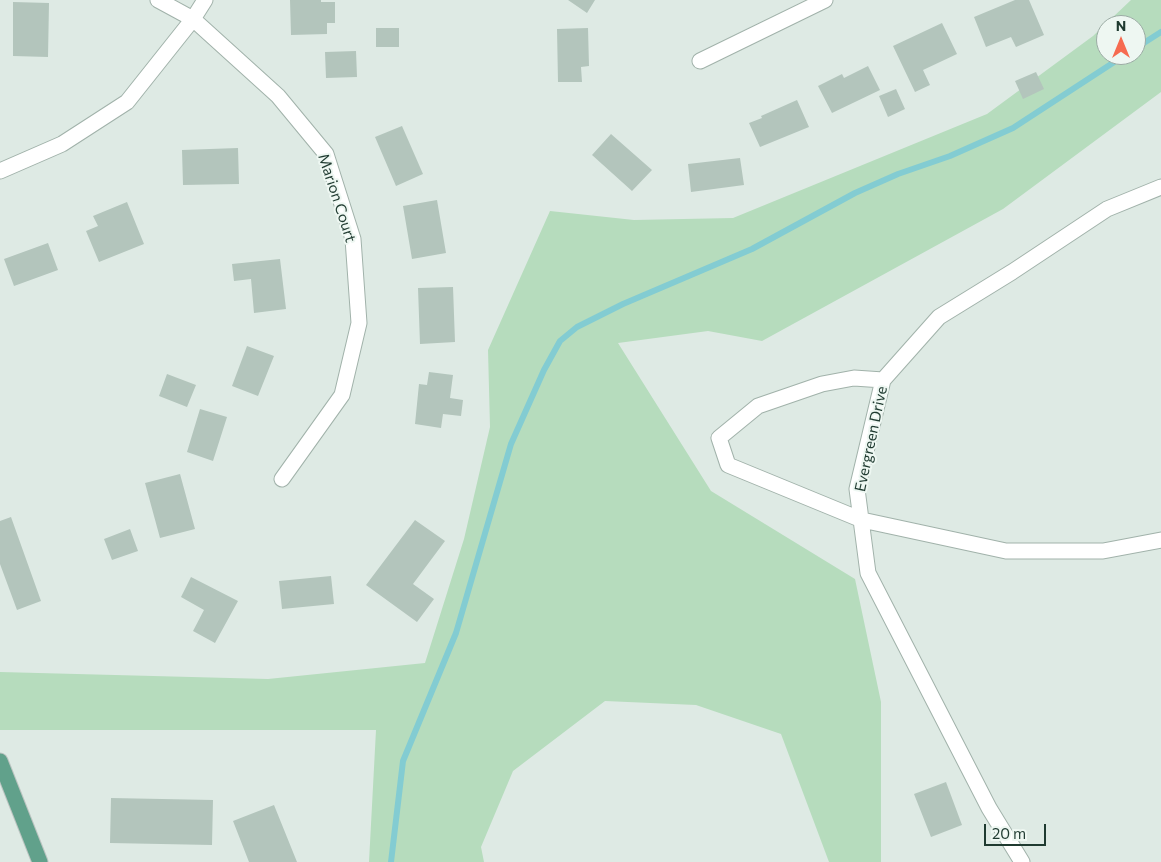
<!DOCTYPE html>
<html>
<head>
<meta charset="utf-8">
<style>
	body { margin:0 }
	#map { position:relative; width:1161px; height:862px; overflow:hidden; background:#deeae4; font-family:Commissioner,sans-serif }
	canvas { display:block }
	.north { position:absolute; left:1096px; top:15px; width:50px; height:50px; box-sizing:border-box; background:#eef7f2; border:1px solid #9baba4; border-radius:50%; rotate:0deg; font-size:14px; font-weight:700; line-height:20px; text-align:center; color:#1f3a30 }
	.north::after { content:''; display:block; margin:auto; width:18px; height:22px; background:#f66b50; clip-path:polygon(50% 0,100% 100%,50% 72%,0 100%) }
	.scale { position:absolute; left:984px; top:824px; width:62px; height:22px; box-sizing:border-box; border:2px solid #1f3a30; border-top:0; padding-left:6px; font-size:15px; line-height:18px; white-space:nowrap; color:#1f3a30; -webkit-text-stroke:4px #eef7f2; paint-order:stroke }
</style>
</head>
<body>
<div id="map">
<canvas width="1161" height="862"></canvas>
<div class="north">N</div>
<div class="scale">20 m</div>
</div>
<script>
const context = document.querySelector('canvas').getContext('2d');
context.lineJoin = 'round';
function fill(path, color) { context.fillStyle = color; context.fill(path, 'evenodd'); }
const toPath = rows => new Path2D(rows.map(r => 'M' + r).join(''));
function stroke(path, color, width, dash) { context.strokeStyle = color; context.lineWidth = width; context.lineCap = dash ? 'butt' : 'round'; context.setLineDash(dash || []); context.stroke(path); }
function label(font, color, halo, rows, align = 'center') {
  context.font = font + ' Commissioner,sans-serif'; context.lineWidth = 4; context.setLineDash([]); context.textBaseline = 'middle'; context.strokeStyle = halo; context.fillStyle = color; for (const [text, x, y, turn = 0] of rows) {
    context.save(); context.translate(x, y); context.rotate((+turn || 0) * Math.PI / 180); context.textAlign = isNaN(turn) ? turn : align; if (halo) context.strokeText(text, 0, 0); context.fillText(text, 0, 0); context.restore();
  }
}
fill(toPath([
	[1131,0,1161,0,1161,92,1003,209,762,341,708,331,618,343,711,491,855,579,881,702,881,862,829,862,781,734,696,705,605,701,513,771,481,847,484,862,369,862,376,730,0,730,0,672,268,679,425,663,464,539,490,427,488,350,550,211,634,220,733,218,987,114,1093,36],
	[1106,25,1136,25,1136,55,1106,55]
]), '#b6dcbd');
stroke(toPath([
	[1136,48,1161,32],
	[391,862,403,761,456,633,511,444,544,370,560,341,577,327,623,304,752,249,855,193,898,174,950,156,1013,128,1125,55]
]), '#83ccd2', 6);
fill(toPath([
	[290,0,321,0,321,2,335,2,335,23,327,23,327,34,291,35],
	[568,0,595,0,587,13],
	[1015,0,1029,0,1044,35,1016,47,1011,37,986,47,974,17],
	[13,2,49,3,48,57,13,56],
	[942,23,957,54,923,70,930,85,915,92,893,46],
	[376,28,399,28,399,47,376,47],
	[588,28,589,66,581,67,582,82,558,82,557,29],
	[356,51,357,77,326,78,325,52],
	[868,66,880,90,832,113,818,86,842,74,844,78],
	[1036,72,1044,89,1023,99,1015,81],
	[896,89,905,109,888,117,879,96],
	[797,100,809,127,760,147,749,123,762,118,761,116],
	[402,126,423,174,396,186,375,137],
	[611,134,652,170,632,191,592,155],
	[238,148,239,184,183,185,182,150],
	[740,158,744,185,691,192,688,164],
	[437,200,446,253,412,259,403,206],
	[127,202,144,244,99,262,86,231,98,226,93,216],
	[48,243,58,270,14,286,4,259],
	[280,259,286,309,254,313,251,279,234,281,232,264],
	[453,287,455,342,420,344,418,288],
	[247,346,274,356,258,396,232,386],
	[429,372,453,375,450,398,463,400,461,416,443,414,441,428,415,424,419,384,427,385],
	[167,374,196,385,187,407,159,396],
	[200,409,227,417,213,461,187,452],
	[180,474,195,529,160,538,145,483],
	[11,517,41,601,17,610,0,564,0,521],
	[415,520,445,541,413,584,434,599,417,622,366,585],
	[130,529,138,551,112,560,104,539],
	[331,576,334,604,282,609,279,581],
	[191,577,238,601,215,643,193,631,204,610,181,597],
	[946,782,962,825,931,837,914,794],
	[111,798,213,800,212,845,110,843],
	[274,805,297,862,249,862,233,821]
]), '#b3c5bc');
const minor = toPath([
	[158,0,193,19,278,96,326,154,353,239,359,323,342,395,282,479],
	[700,61,825,0],
	[0,171,62,144,127,102,193,19,205,0],
	[883,380,854,378,822,384,758,406,719,438,728,465,862,520,1006,551,1103,551,1161,540],
	[1022,862,989,808,868,573,857,489,883,380,939,317,1012,272,1107,209,1161,187]
]);
const major = toPath([
	[0,761,40,862]
]);
stroke(minor, '#a1b2aa', 17);
stroke(major, '#bcc4c1', 17);
stroke(minor, '#fff', 15);
stroke(major, '#61a18b', 15);
label('15px', '#1f3a30', '#eef7f2', [
	["Marion Court",337,198,72],
	["Evergreen Drive",871,439,-78]
]);
</script>
</body>
</html>
